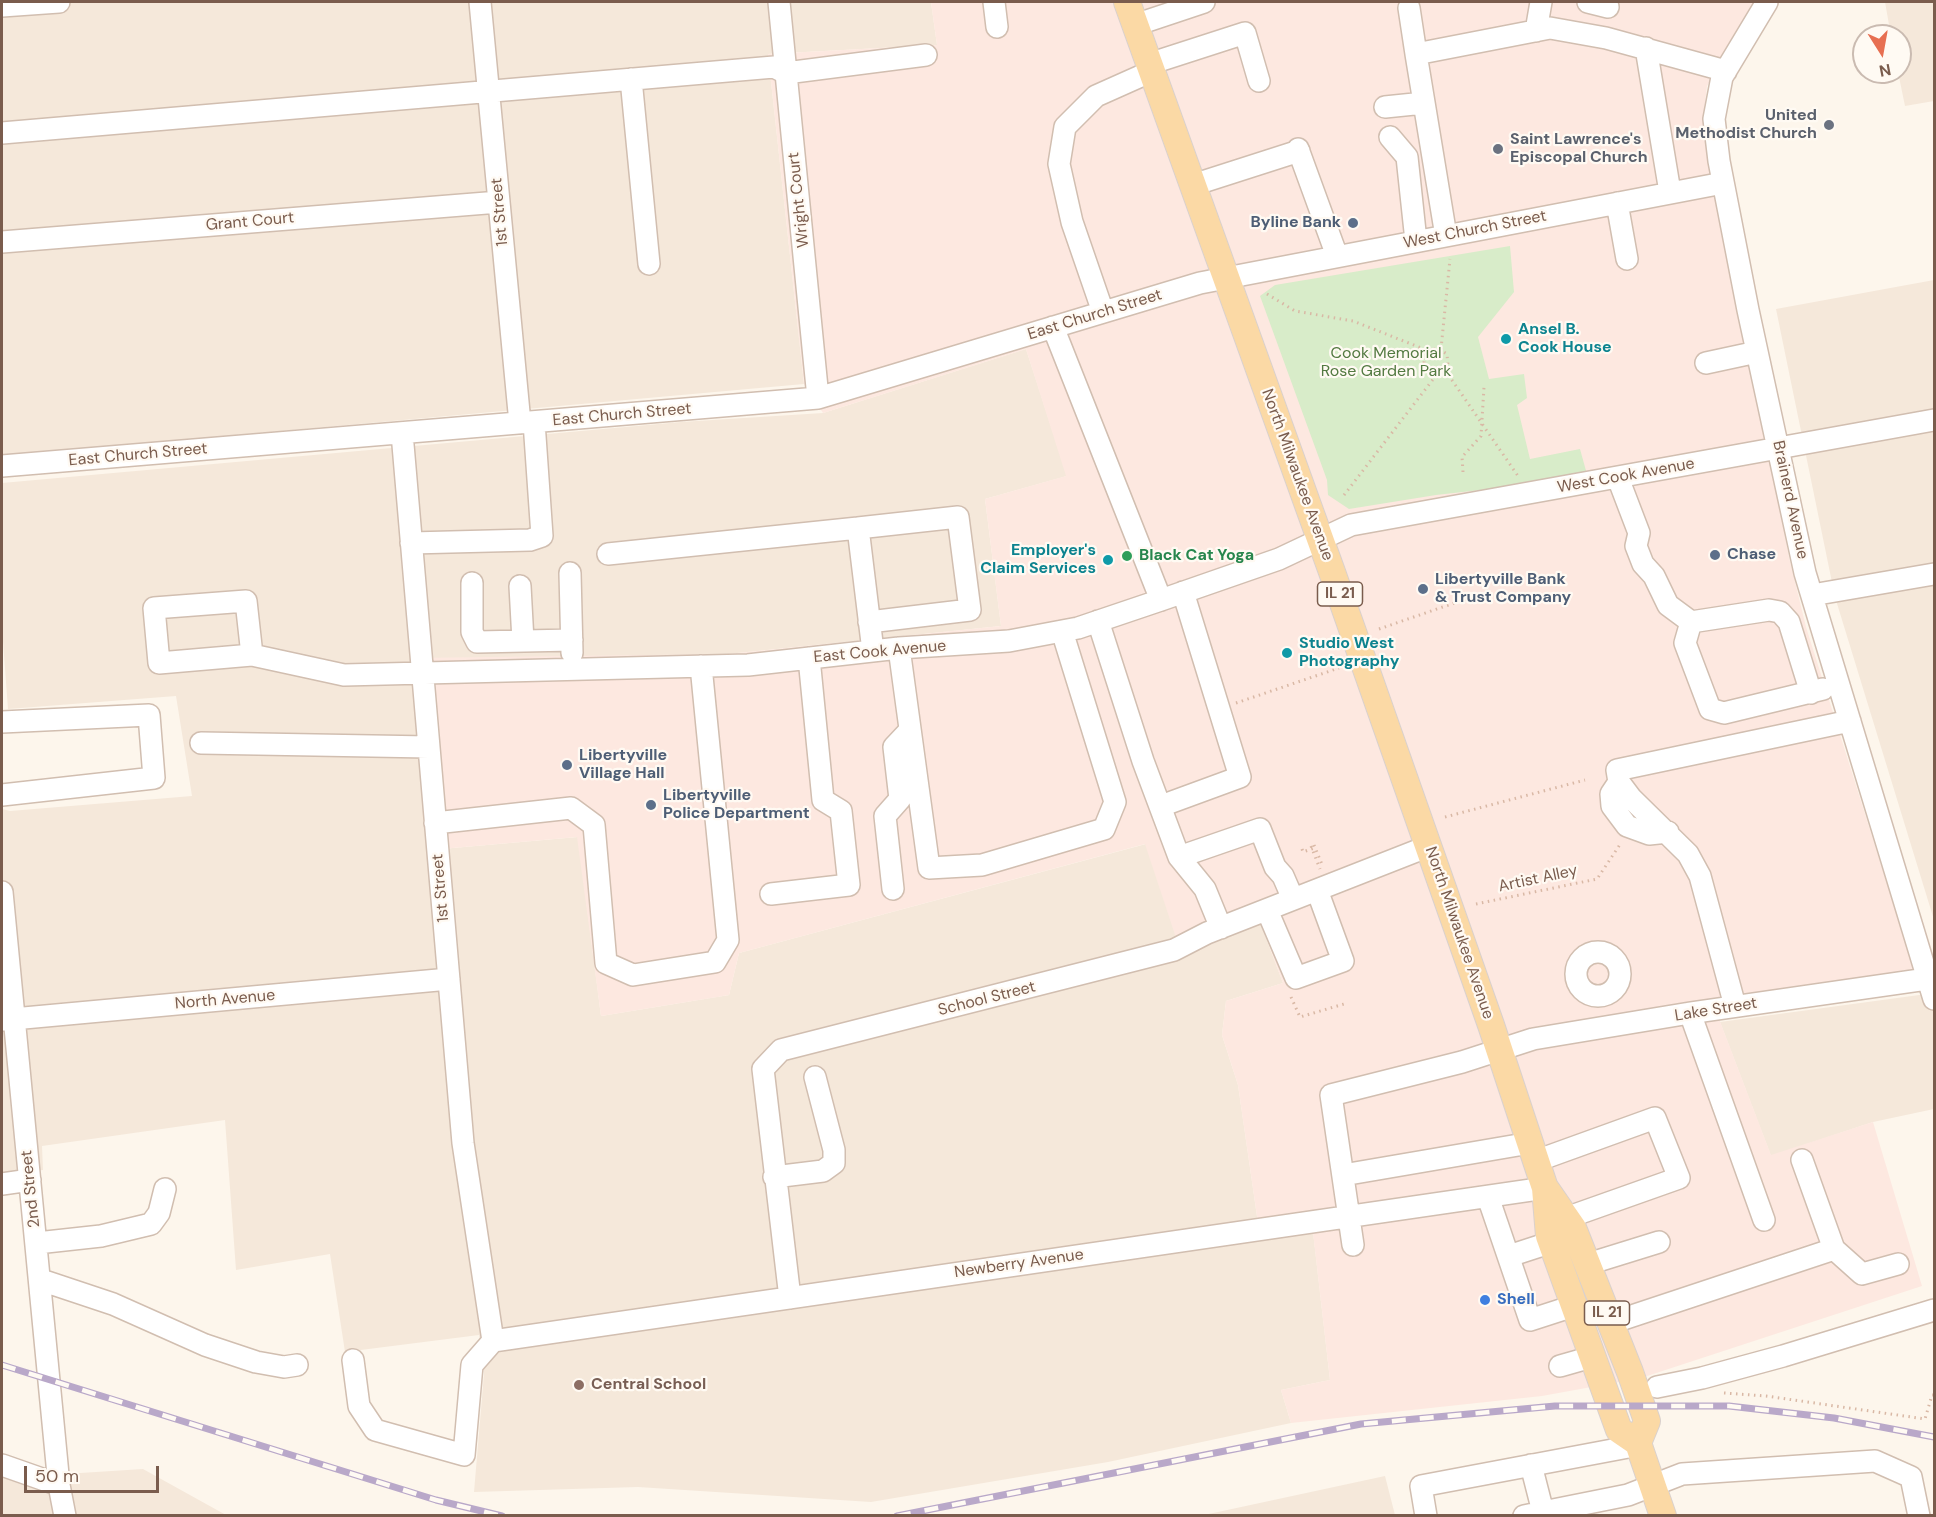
<!DOCTYPE html>
<html>
<head>
<meta charset="utf-8">
<style>
	body { margin:0 }
	#map { position:relative; width:1936px; height:1517px; overflow:hidden; background:#fdf6ec; font-family:"DM Sans",sans-serif }
	canvas { display:block }
	.frame { position:absolute; inset:0; border:3px solid #7a5c4d; pointer-events:none }
	.north { position:absolute; left:1852px; top:24px; width:60px; height:60px; box-sizing:border-box; background:#fffaf3; border:2px solid #cabbb1; border-radius:50%; rotate:169deg; font-size:16px; font-weight:700; line-height:24px; text-align:center; color:#7a5c4d }
	.north::after { content:''; display:block; margin:auto; width:21px; height:27px; background:#e76f51; clip-path:polygon(50% 0,100% 100%,50% 72%,0 100%) }
	.scale { position:absolute; left:24px; top:1466px; width:135px; height:27px; box-sizing:border-box; border:3px solid #7a5c4d; border-top:0; padding-left:8px; font-size:18px; line-height:21px; white-space:nowrap; color:#7a5c4d; -webkit-text-stroke:4px #fffaf3; paint-order:stroke }
</style>
</head>
<body>
<div id="map">
<canvas width="1936" height="1517"></canvas>
<div class="frame"></div>
<div class="north">N</div>
<div class="scale">50 m</div>
</div>
<script>
const context = document.querySelector('canvas').getContext('2d');
context.lineJoin = 'round';
function fill(path, color) { context.fillStyle = color; context.fill(path, 'evenodd'); }
const toPath = rows => new Path2D(rows.map(r => 'M' + r).join(''));
function stroke(path, color, width, dash) { context.strokeStyle = color; context.lineWidth = width; context.lineCap = dash ? 'butt' : 'round'; context.setLineDash(dash || []); context.stroke(path); }
function label(font, color, halo, rows, align = 'center') {
  context.font = font + ' "DM Sans",sans-serif'; context.lineWidth = 4.5; context.setLineDash([]); context.textBaseline = 'middle'; context.strokeStyle = halo; context.fillStyle = color; for (const [text, x, y, turn = 0] of rows) {
    context.save(); context.translate(x, y); context.rotate((+turn || 0) * Math.PI / 180); context.textAlign = isNaN(turn) ? turn : align; if (halo) context.strokeText(text, 0, 0); context.fillText(text, 0, 0); context.restore();
  }
}
fill(toPath([
	[2,2,931,2,937,45,768,54,804,384,2,456],
	[1885,2,1934,2,1934,101,1905,106,1898,72,1900,36,1891,36],
	[1934,280,1934,920,1835,597,1776,309],
	[1026,349,1067,476,985,499,1001,626,728,654,430,850,578,837,601,1016,729,995,739,953,1146,844,1254,906,1283,983,1226,1001,1222,1035,1238,1085,1258,1223,1311,1214,1330,1380,1281,1390,1291,1423,1108,1462,871,1502,638,1487,474,1492,484,1374,479,1335,345,1352,330,1254,236,1270,225,1120,42,1146,43,1170,2,1174,2,809,10,811,192,796,176,696,8,709,2,628,2,483,681,422,823,413],
	[1934,993,1934,1109,1873,1122,1771,1156,1720,1022],
	[143,1469,226,1515,2,1516,2,1478],
	[1385,1476,1395,1515,1204,1515]
]), '#f5e8da');
fill(toPath([
	[931,2,1757,2,1707,86,1703,119,1789,557,1806,627,1914,969,1713,1003,1771,1155,1873,1122,1922,1286,1641,1378,1542,1396,1291,1423,1281,1390,1330,1380,1311,1215,1258,1223,1238,1085,1222,1035,1226,1001,1283,983,1254,906,1176,938,1145,844,739,953,729,995,601,1016,577,837,430,850,412,658,728,654,1001,626,985,499,1066,476,1026,349,823,413,804,384,768,54,937,45]
]), '#fde8e0');
fill(toPath([
	[1510,246,1514,292,1478,337,1489,379,1524,374,1527,398,1517,405,1530,459,1580,449,1588,478,1436,495,1349,509,1328,495,1327,480,1260,296,1275,285]
]), '#d8ecc9');
const minor = toPath([
	[480,2,520,423],
	[779,2,818,398],
	[994,2,997,27],
	[1588,2,1608,7],
	[1767,2,1722,77,1714,119,1719,161,1748,310,1805,573,1934,999],
	[2,6,59,2],
	[1409,8,1416,54,1550,28,1606,38,1726,71],
	[1135,25,1204,2],
	[1536,31,1541,2],
	[1646,48,1670,192],
	[1416,54,1446,236],
	[1149,64,1245,33,1259,81],
	[631,79,649,264],
	[1385,107,1424,103],
	[2,133,774,67,786,73,926,55],
	[1390,137,1407,157,1416,241],
	[1298,149,1337,256],
	[1193,185,1299,151],
	[1617,203,1627,259],
	[2,242,499,202],
	[1103,312,1072,222,1059,164,1065,127,1096,96,1152,71],
	[1053,327,1161,600],
	[1706,363,1757,352],
	[402,433,463,1143,493,1341],
	[2,466,818,398,1200,283,1723,183],
	[1618,478,1639,533,1636,546,1643,564,1654,576,1668,605,1691,622,1769,610,1780,612,1789,622,1811,693],
	[858,528,958,517,970,610,869,622],
	[411,543,530,540,542,536,534,422],
	[608,554,858,528,873,651],
	[570,573,572,653],
	[472,583,472,632,477,642,572,640],
	[520,586,523,641],
	[1812,595,1934,574],
	[1098,621,1143,761,1179,857,1205,889,1221,928],
	[1691,622,1685,643,1710,709,1724,713,1823,689],
	[899,648,929,868,982,865,1104,829,1115,802,1062,631],
	[252,655,246,601,154,608,159,663,252,655,344,675,748,665,899,648,1009,641,1078,628,1161,600,1279,559,1351,525,1934,420],
	[2,722,149,715,154,778,2,795],
	[201,743,429,747],
	[1619,782,1611,794,1612,806,1627,826,1649,834,1668,832],
	[1161,806,1240,777,1183,592],
	[435,823,571,808,594,825,606,963,633,975,715,962,728,940,701,666],
	[1179,857,1260,829,1275,867,1283,876,1293,899],
	[893,889,885,816,900,799,894,747,910,730],
	[2,892,59,1485,65,1516],
	[771,894,849,885,841,811,823,800,809,658],
	[1267,910,1296,978,1343,961,1317,890],
	'1576 974a22 22 0 1 1 44 0a22 22 0 1 1-44 0Z',
	[1735,1006,1700,876,1688,854,1631,798,1619,782,1617,770,1850,721],
	[1690,1013,1764,1220],
	[2,1020,449,979],
	[1802,1160,1834,1249],
	[1536,1161,1655,1118,1679,1178,1566,1218],
	[1343,1175,1530,1143],
	[774,1177,823,1171,834,1163,834,1150,815,1077],
	[2,1184,30,1180],
	[1488,1197,1530,1320,1564,1309],
	[37,1243,101,1236,151,1224,159,1213,165,1189],
	[1353,1245,1331,1095,1462,1062,1533,1039,1690,1013,1934,978],
	[1509,1256,1552,1242],
	[1588,1264,1659,1242],
	[41,1280,113,1304,205,1345,256,1362,284,1367,297,1365],
	[790,1298,763,1069,781,1050,1174,950,1207,933,1429,846],
	[1611,1323,1834,1249,1862,1274,1898,1264],
	[493,1341,1545,1188],
	[353,1360,359,1406,375,1430,464,1455,472,1365,493,1341],
	[1560,1366,1581,1360],
	[1657,1387,1702,1378,1783,1356,1934,1310],
	[2,1465,59,1485],
	[1531,1465,1543,1512,1628,1495,1682,1474,1875,1461,1911,1477,1919,1516],
	[1426,1516,1421,1486,1639,1445],
	[1524,1516,1543,1512]
]);
const major = toPath([
	[1127,2,1332,572,1491,1025,1545,1188,1549,1236,1619,1430,1638,1443,1663,1516],
	[1546,1189,1573,1228,1630,1372,1647,1421,1638,1443]
]);
stroke(minor, '#d1beb0', 24);
stroke(major, '#dad1cd', 28);
stroke(toPath([
	[1267,294,1295,311,1353,321,1429,351],
	[1441,349,1450,259],
	[1445,370,1518,476],
	[1463,472,1462,457,1481,436,1484,387],
	[1344,495,1438,373,1448,366,1447,354,1437,348,1429,351,1424,362,1430,371,1438,373],
	[1379,629,1489,591],
	[1236,703,1339,668],
	[1445,817,1585,780],
	[1314,845,1323,867],
	[1311,846,1320,869],
	[1302,849,1303,852,1314,848],
	[1476,904,1597,879,1621,843],
	[1291,997,1300,1017,1344,1004],
	[1724,1393,1766,1396,1925,1419,1932,1395,1934,1395]
]), '#d9b8a5', 3, [1.5, 4.5]);
stroke(minor, '#fff', 21);
stroke(major, '#fbd9a5', 26);
const rail = toPath([
	[2,1365,436,1500,502,1516],
	[897,1516,1361,1424,1555,1406,1729,1406,1834,1418,1934,1437]
]);
stroke(rail, '#b9a8c9', 7);
stroke(rail, '#fffaf3', 4.5, [14]);
for (const [x, y, r, color] of [
	[1829,125,6,"#6b7280"],
	[1498,149,6,"#6b7280"],
	[1353,223,6,"#5c6f8a"],
	[1506,339,6,"#0f9aa8"],
	[1715,555,6,"#5c6f8a"],
	[1127,556,6,"#2e9e5b"],
	[1108,560,6,"#0f9aa8"],
	[1423,589,6,"#5c6f8a"],
	[1287,653,6,"#0f9aa8"],
	[567,765,6,"#5c6f8a"],
	[651,805,6,"#5c6f8a"],
	[1485,1300,6,"#3f7fe0"],
	[579,1385,6,"#8d6e63"]
]) { const dot = new Path2D(); dot.arc(x, y, r, 0, 2 * Math.PI); context.fillStyle = color; context.fill(dot); stroke(dot, '#fffaf3', 2); }
for (const [x, y, w] of [
	[1340,594,45],
	[1607,1313,45]
]) { const box = new Path2D(); box.roundRect(x - w / 2, y - 12, w, 24, 4.5); context.fillStyle = '#fffaf3'; context.fill(box); stroke(box, '#7a5c4d', 1.5); }
label('bold 15px', '#7a5c4d', null, [
	["IL 21",1340,594],
	["IL 21",1607,1313]
]);
label('bold 16px', '#5b616d', '#fffaf3', [
	["United",1817,116],
	["Methodist Church",1817,134],
	["Saint Lawrence's",1510,140,"left"],
	["Episcopal Church",1510,158,"left"]
], 'right');
label('16px', '#7a5c4d', '#fffaf3', [
	["Wright Court",799,200,-96],
	["1st Street",500,212,-95],
	["Grant Court",250,222,-5],
	["West Church Street",1475,230,-11],
	["East Church Street",1095,315,-17],
	["East Church Street",622,415,-5],
	["East Church Street",138,455,-5],
	["North Milwaukee Avenue",1297,475,70],
	["West Cook Avenue",1626,476,-10],
	["Brainerd Avenue",1790,500,78],
	["East Cook Avenue",880,652,-5],
	["Artist Alley",1538,879,-12],
	["1st Street",441,888,-95],
	["North Milwaukee Avenue",1459,933,71],
	["School Street",987,999,-14],
	["North Avenue",225,1000,-5],
	["Lake Street",1716,1010,-9],
	["2nd Street",31,1189,-96],
	["Newberry Avenue",1019,1264,-8]
]);
label('bold 16px', '#4e5e75', '#fffaf3', [
	["Byline Bank",1341,223,"right"],
	["Chase",1727,555],
	["Libertyville Bank",1435,580],
	["& Trust Company",1435,598],
	["Libertyville",579,756],
	["Village Hall",579,774],
	["Libertyville",663,796],
	["Police Department",663,814]
], 'left');
label('bold 16px', '#0d838f', '#fffaf3', [
	["Ansel B.",1518,330],
	["Cook House",1518,348],
	["Employer's",1096,551,"right"],
	["Claim Services",1096,569,"right"],
	["Studio West",1299,644],
	["Photography",1299,662]
], 'left');
label('16px', '#537a41', '#fffaf3', [
	["Cook Memorial",1386,354],
	["Rose Garden Park",1386,372]
]);
label('bold 16px', '#27864d', '#fffaf3', [
	["Black Cat Yoga",1139,556]
], 'left');
label('bold 16px', '#366cbe', '#fffaf3', [
	["Shell",1497,1300]
], 'left');
label('bold 16px', '#785e54', '#fffaf3', [
	["Central School",591,1385]
], 'left');
</script>
</body>
</html>
